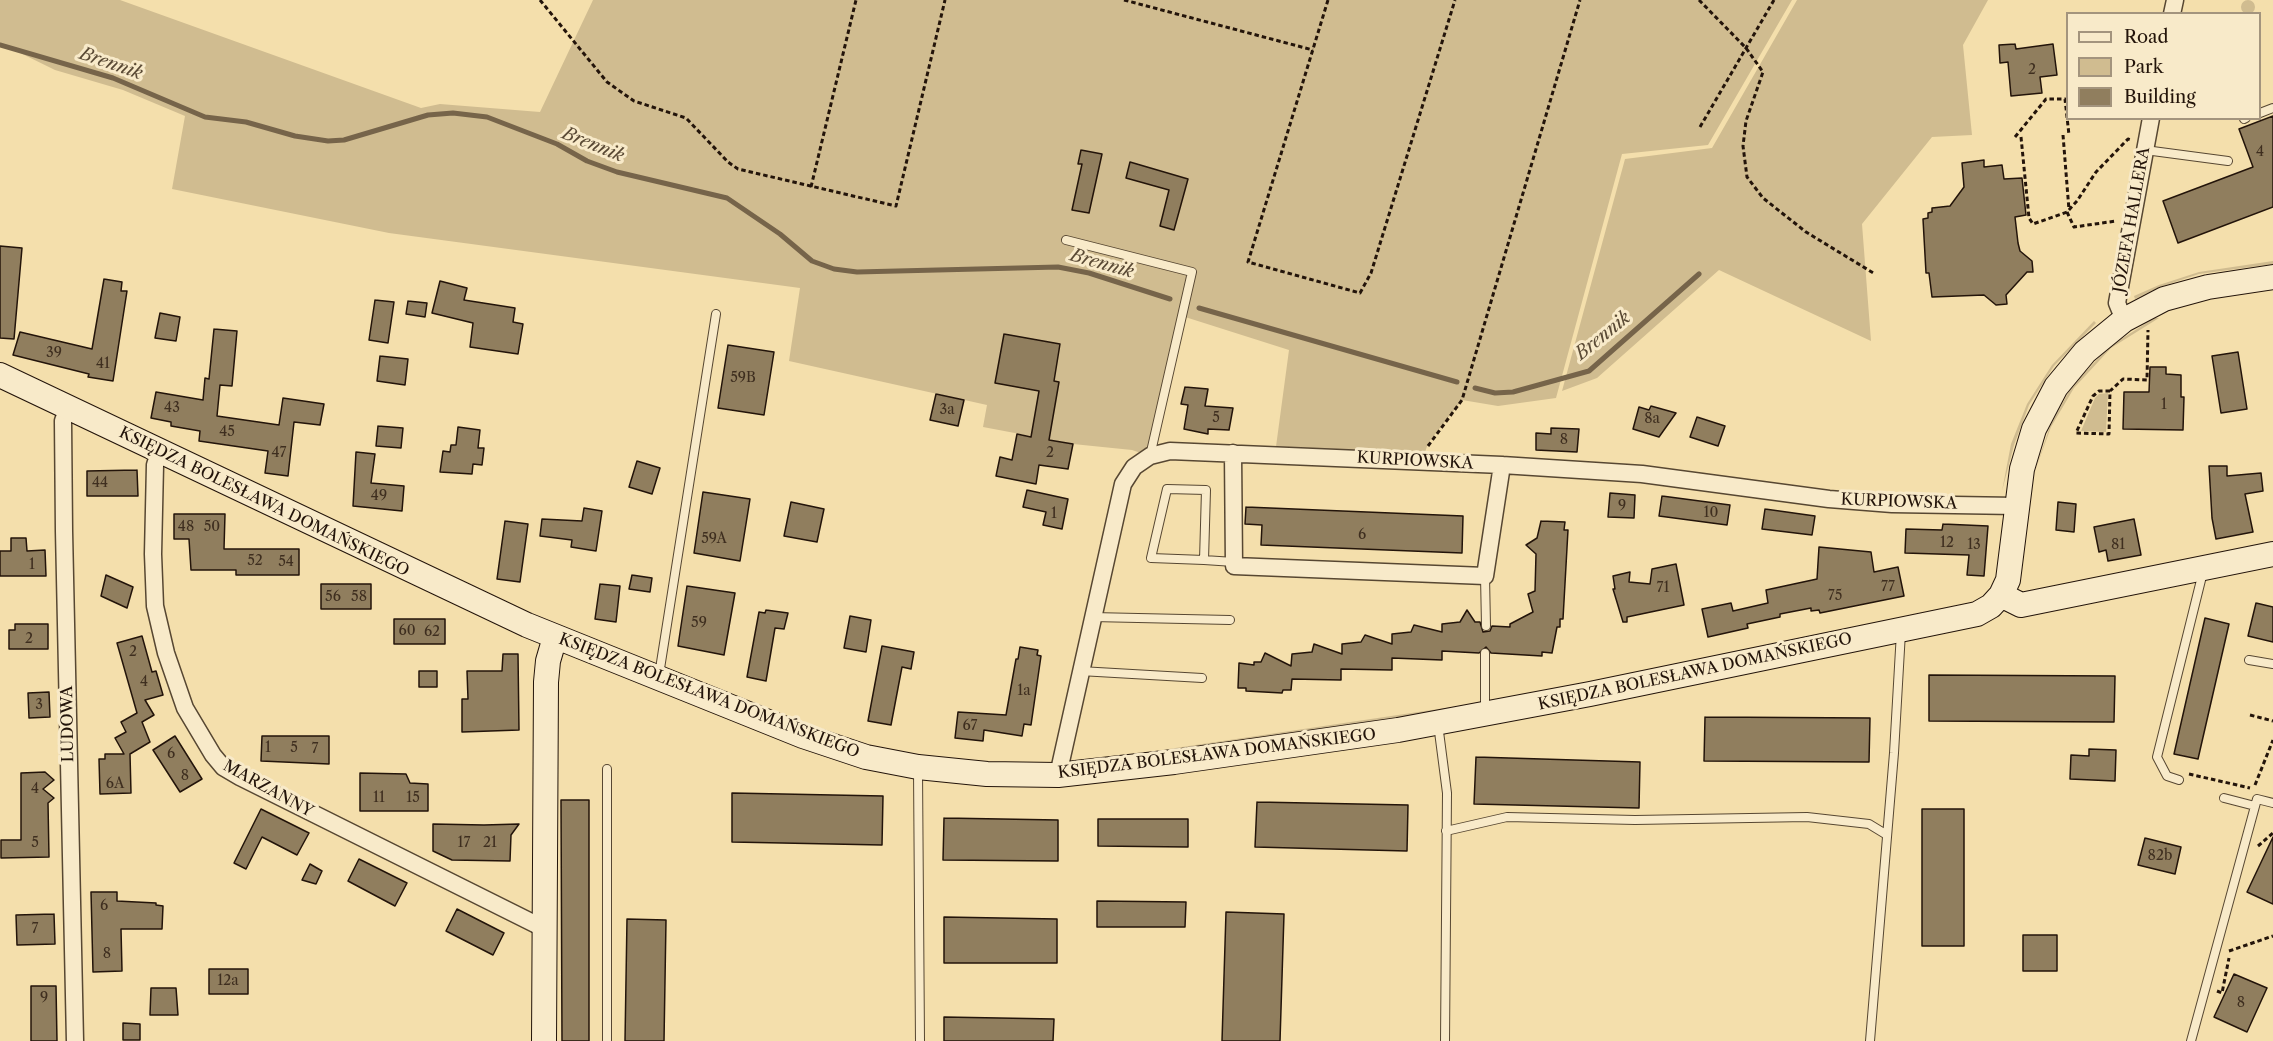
<!DOCTYPE html>
<html>
<head>
<meta charset="utf-8">
<style>
	body { margin:0 }
	#map { position:relative; width:2273px; height:1041px; overflow:hidden; background:#f4dfac; font-family:"Libre Caslon Text",serif }
	canvas { display:block }
	.legend { position:absolute; left:2066px; top:12px; width:195px; height:108px; box-sizing:border-box; background:#f8eac9; border:2px solid #a3947d; margin:0; padding:8px 10px; list-style:none; font-size:18px; color:#23140a }
	.legend li { display:flex; align-items:center; gap:12px; height:30px }
	.legend b { width:30px; border:2px solid #a3947d }
</style>
</head>
<body>
<div id="map">
<canvas width="2273" height="1041"></canvas>
<ul class="legend">
<li><b style="height:8px;background:#f8eac9"></b>Road</li>
<li><b style="height:16px;background:#d0bc90"></b>Park</li>
<li><b style="height:16px;background:#907e5e"></b>Building</li>
</ul>
</div>
<script>
const context = document.querySelector('canvas').getContext('2d');
context.lineJoin = 'round';
function fill(path, color) { context.fillStyle = color; context.fill(path, 'evenodd'); }
const toPath = rows => new Path2D(rows.map(r => 'M' + r).join(''));
function stroke(path, color, width, dash) { context.strokeStyle = color; context.lineWidth = width; context.lineCap = dash ? 'butt' : 'round'; context.setLineDash(dash || []); context.stroke(path); }
function label(font, color, halo, rows, align = 'center') {
  context.font = font + ' "Libre Caslon Text",serif'; context.lineWidth = 6; context.setLineDash([]); context.textBaseline = 'middle'; context.strokeStyle = halo; context.fillStyle = color; for (const [text, x, y, turn = 0] of rows) {
    context.save(); context.translate(x, y); context.rotate((+turn || 0) * Math.PI / 180); context.textAlign = isNaN(turn) ? turn : align; if (halo) context.strokeText(text, 0, 0); context.fillText(text, 0, 0); context.restore();
  }
}
fill(toPath([
	[0,0,120,0,421,108,440,104,540,112,593,0,1792,0,1708,145,1622,154,1556,398,1498,406,1462,400,1428,443,1422,462,1275,454,1289,350,1182,316,1150,456,1132,450,1073,444,983,427,987,405,789,361,800,288,389,233,172,189,185,116,123,90,55,70,0,43],
	[1797,0,1988,0,1963,45,1972,135,1932,137,1862,224,1871,341,1719,270,1597,378,1562,391,1625,159,1712,148],
	'2241 7a7 7 0 1 1 14 0a7 7 0 1 1-14 0Z',
	[2273,261,2273,264,2199,274,2160,287,2135,299,2134,296,2159,285,2199,272],
	[2154,318,2159,318,2111,348,2074,388,2051,427,2035,471,2050,426,2072,386,2109,347],
	[2094,321,2096,323,2054,366,2029,405,2014,445,2002,491,2011,444,2027,404,2052,365],
	[2108,393,2106,432,2081,431,2095,398,2099,394],
	[1472,704,1464,710,1287,737,1108,758]
]), '#d0bc90');
stroke(toPath([
	[0,45,113,78,205,117,246,122,295,136,328,141,344,140,428,115,453,113,487,117,557,144,587,161,617,172,727,198,780,234,812,261,834,269,857,272,1058,267,1089,273,1170,299],
	[1199,308,1457,382],
	[1475,388,1495,393,1513,392,1589,371,1699,274]
]), '#76644a', 5);
const building = toPath([
	[2015,44,2016,49,2053,44,2057,75,2040,77,2042,93,2011,96,2008,62,2000,63,1999,45,2015,44],
	[2273,116,2273,207,2178,243,2163,201,2253,167,2239,129,2273,116],
	[1081,150,1102,154,1089,213,1072,210,1082,164,1078,164,1081,150],
	[1984,160,1984,167,2002,165,2004,179,2022,178,2026,215,2015,217,2018,243,2020,251,2032,261,2033,272,2027,272,2006,295,2007,304,1996,305,1984,295,1932,297,1929,273,1926,273,1923,219,1928,218,1928,213,1932,212,1932,208,1950,206,1964,187,1962,163,1984,160],
	[1130,162,1188,179,1174,230,1160,226,1169,190,1126,178,1130,162],
	[0,246,22,248,14,339,0,338,0,246],
	[104,279,122,282,121,291,127,291,113,381,88,377,89,374,13,355,20,332,92,349,104,279],
	[440,281,467,288,464,300,515,308,513,322,523,324,518,354,470,347,473,323,432,313,440,281],
	[375,300,394,302,388,343,369,340,375,300],
	[408,301,427,303,425,317,406,314,408,301],
	[160,313,180,317,176,341,155,338,160,313],
	[214,329,237,331,232,386,220,385,217,416,279,425,283,398,324,404,320,425,294,422,288,476,265,473,268,451,199,441,200,431,171,426,171,422,151,418,156,392,203,400,205,378,209,379,214,329],
	[1004,334,1060,344,1054,381,1059,382,1049,440,1073,444,1068,469,1039,465,1036,484,996,476,1000,457,1012,460,1017,434,1031,437,1039,391,995,383,1004,334],
	[728,345,774,352,764,415,718,408,728,345],
	[2238,352,2247,409,2221,413,2212,356,2238,352],
	[380,356,408,359,405,385,377,381,380,356],
	[2150,367,2166,367,2166,374,2181,375,2181,397,2184,397,2183,430,2123,429,2124,392,2149,392,2150,367],
	[1185,387,1208,389,1205,406,1233,408,1229,430,1208,429,1208,434,1184,429,1188,405,1181,404,1185,387],
	[936,394,964,400,958,426,930,420,936,394],
	[1651,406,1676,413,1659,437,1633,429,1639,407,1649,410,1651,406],
	[1697,417,1725,426,1718,446,1690,437,1697,417],
	[378,426,403,428,401,448,376,446,378,426],
	[458,427,480,430,478,448,484,448,482,465,473,464,472,474,440,472,443,451,450,452,451,445,456,445,458,427],
	[1551,428,1579,429,1577,452,1536,450,1536,433,1551,434,1551,428],
	[356,452,375,454,371,483,404,486,402,511,353,506,356,452],
	[637,461,660,468,652,494,629,487,637,461],
	[2209,466,2227,466,2227,476,2261,473,2263,491,2245,494,2253,532,2216,539,2212,518,2209,466],
	[137,470,138,496,87,496,87,471,137,470],
	[1027,490,1068,499,1062,529,1043,525,1046,512,1023,507,1027,490],
	[703,492,750,499,740,561,694,553,703,492],
	[1610,493,1635,495,1634,518,1608,517,1610,493],
	[1662,496,1730,505,1727,525,1659,516,1662,496],
	[791,502,824,509,817,542,784,536,791,502],
	[2058,502,2076,504,2074,532,2056,530,2058,502],
	[1246,507,1463,516,1462,553,1261,545,1262,525,1245,524,1246,507],
	[584,508,602,511,596,551,571,547,572,540,540,536,542,519,582,521,584,508],
	[1765,509,1815,516,1812,535,1762,529,1765,509],
	[174,514,225,514,224,549,299,549,299,575,236,575,236,570,191,570,189,539,174,539,174,514],
	[2134,519,2141,555,2108,561,2106,550,2099,552,2094,527,2134,519],
	[505,521,528,524,520,582,497,579,505,521],
	[1541,521,1565,522,1564,530,1568,530,1563,619,1560,619,1560,627,1557,627,1552,653,1542,652,1542,656,1491,653,1486,647,1479,653,1442,651,1442,660,1392,658,1392,670,1341,669,1341,680,1292,679,1291,690,1283,690,1282,693,1246,691,1246,688,1238,688,1239,663,1254,665,1254,662,1261,662,1265,653,1291,666,1292,654,1312,652,1314,644,1342,654,1342,644,1361,642,1365,635,1392,644,1392,634,1411,632,1414,625,1442,632,1442,624,1460,622,1467,610,1475,622,1480,622,1483,632,1490,631,1492,626,1510,627,1510,624,1533,612,1528,594,1535,591,1536,554,1526,545,1537,538,1541,521],
	[1943,524,1988,526,1984,576,1967,575,1969,555,1905,553,1906,529,1942,530,1943,524],
	[11,538,26,538,27,551,45,550,46,576,0,576,0,551,11,551,11,538],
	[1819,547,1871,552,1874,572,1898,567,1904,596,1820,613,1819,610,1811,611,1811,608,1780,614,1780,617,1747,624,1748,628,1708,637,1702,609,1731,603,1733,611,1768,603,1766,590,1817,579,1819,547],
	[1676,564,1684,605,1627,617,1627,622,1623,622,1613,589,1615,589,1613,576,1630,572,1629,582,1650,584,1652,569,1676,564],
	[106,575,133,587,127,608,101,596,106,575],
	[632,575,652,578,650,592,629,589,632,575],
	[321,584,371,584,371,609,321,609,321,584],
	[600,584,620,586,616,622,595,619,600,584],
	[687,586,735,593,724,655,678,646,687,586],
	[2256,603,2273,607,2273,642,2248,636,2256,603],
	[766,610,788,613,784,629,775,628,766,681,747,677,759,612,765,613,766,610],
	[850,616,871,620,866,652,844,648,850,616],
	[2205,618,2229,624,2198,759,2174,754,2205,618],
	[394,619,445,619,445,644,394,644,394,619],
	[15,624,48,624,48,649,9,649,9,630,15,630,15,624],
	[142,636,152,672,156,671,163,695,145,700,154,715,142,722,150,742,130,754,131,793,100,794,99,759,105,759,105,754,124,754,115,738,126,732,121,722,137,713,117,643,142,636],
	[882,646,914,652,911,669,902,667,891,725,868,721,882,646],
	[1020,647,1038,650,1037,655,1041,656,1031,725,1024,724,1022,736,984,730,983,741,955,738,958,712,1006,715,1016,659,1018,659,1020,647],
	[503,654,518,654,519,730,462,732,462,699,468,699,467,671,502,671,503,654],
	[419,671,437,671,437,687,419,687,419,671],
	[1929,675,2115,676,2114,722,1929,721,1929,675],
	[49,692,50,717,29,718,28,693,49,692],
	[1705,717,1870,718,1869,762,1704,761,1705,717],
	[175,736,202,779,180,792,153,750,175,736],
	[262,736,329,736,329,764,261,761,262,736],
	[2089,749,2116,750,2115,781,2070,779,2071,755,2089,756,2089,749],
	[1476,757,1640,762,1639,808,1474,804,1476,757],
	[45,772,54,780,43,789,54,798,48,803,49,857,1,858,1,840,21,840,21,773,45,772],
	[360,773,406,774,410,783,428,784,428,811,360,811,360,773],
	[732,793,883,796,882,845,732,842,732,793],
	[561,800,589,800,589,1041,562,1041,561,800],
	[1257,802,1408,805,1407,851,1255,847,1257,802],
	[261,809,309,833,297,855,262,837,246,869,234,863,261,809],
	[1922,809,1964,809,1964,946,1922,946,1922,809],
	[944,818,1058,820,1058,861,943,860,944,818],
	[1098,819,1188,819,1188,847,1098,846,1098,819],
	[433,824,484,825,519,824,511,835,510,861,452,860,433,851,433,824],
	[2273,837,2273,904,2247,892,2273,837],
	[2145,838,2181,847,2175,874,2138,865,2145,838],
	[359,859,407,883,395,906,348,881,359,859],
	[310,864,322,871,316,884,302,880,310,864],
	[91,892,117,892,117,901,156,903,156,905,163,906,162,929,121,929,122,971,93,972,91,892],
	[1097,901,1186,902,1185,927,1097,927,1097,901],
	[457,909,504,933,493,955,446,931,457,909],
	[1226,912,1284,914,1280,1041,1222,1041,1226,912],
	[54,914,55,944,17,945,16,915,54,914],
	[944,917,1057,919,1057,963,944,963,944,917],
	[627,919,666,920,664,1041,625,1041,627,919],
	[2023,935,2057,935,2057,971,2023,971,2023,935],
	[209,969,248,969,248,994,209,994,209,969],
	[2234,974,2267,988,2247,1032,2214,1017,2234,974],
	[31,986,56,986,57,1041,31,1041,31,986],
	[151,988,176,988,178,1015,150,1015,151,988],
	[944,1017,1054,1019,1053,1041,944,1041,944,1017],
	[123,1023,140,1024,140,1040,123,1040,123,1023]
]);
fill(building, '#907e5e');
stroke(building, '#23140a', 1.5);
const lane = toPath([
	[2260,113,2273,108],
	[2244,119,2246,118],
	[2145,150,2228,161],
	[1066,240,1192,272,1150,456],
	[1204,560,1206,490,1167,489,1151,558,1204,560,1234,562],
	[1485,576,1486,626],
	[1092,617,1230,620],
	[2249,660,2273,664],
	[1080,671,1202,678],
	[659,675,716,314],
	[1485,713,1485,653],
	[1438,724,1447,793,1445,1041],
	[918,770,920,1041],
	[2179,780,2167,776,2157,757,2203,572],
	[2224,798,2255,806],
	[1446,831,1507,817,1635,820,1807,817,1869,824,1887,835],
	[607,1041,607,769],
	[1870,1041,1894,753,1901,632],
	[2191,1041,2257,799,2273,803]
]);
const street = toPath([
	[2172,14,2175,0],
	[2124,320,2117,303,2151,118],
	[68,407,63,421,64,531,75,1041],
	[159,452,155,465,153,554,155,606,166,653,185,708,213,755,223,767,240,777,545,929],
	[1233,453,1234,566,1485,576,1502,465],
	[1058,775,1123,484,1134,467,1150,456,1170,451,1502,465,1642,474,1829,499,1892,504,2016,506]
]);
const secondary = toPath([
	[0,375,527,625,803,736,866,757,918,767,987,774,1058,775,1174,762,1398,730,1590,694,1977,614,1991,606,2001,595,2008,580,2022,469,2034,429,2056,387,2085,352,2124,320,2164,299,2208,287,2273,277],
	[2001,595,2021,605,2273,554],
	[544,1041,546,682,548,661,555,637]
]);
stroke(lane, '#574732', 10);
stroke(street, '#574732', 19);
stroke(secondary, '#23140a', 26);
stroke(toPath([
	[540,0,607,82,634,101,686,118,728,162,738,169,896,206,945,0],
	[1124,0,1313,50],
	[1328,0,1248,262,1360,293,1371,273,1455,0],
	[1699,0,1746,48,1763,72,1746,121,1743,146,1747,177,1763,198,1806,232,1875,274],
	[1700,127,1774,0],
	[2063,135,2069,210],
	[2015,137,2046,99,2065,99,2069,135],
	[2021,137,2029,218,2033,224,2067,212,2077,201,2096,172,2128,139,2131,140],
	[811,187,856,0],
	[2067,212,2074,227,2116,221],
	[2110,391,2099,391,2093,396,2076,433,2109,434,2110,391,2123,379,2147,380,2148,330],
	[1428,446,1462,400,1580,0],
	[2250,715,2273,721],
	[2189,774,2250,788],
	[2255,785,2273,740],
	[2258,846,2273,833],
	[2229,951,2273,936],
	[2217,991,2222,993,2229,958]
]), '#23140a', 3, [4.5, 3]);
stroke(lane, '#f8eac9', 8);
stroke(street, '#f8eac9', 16);
stroke(secondary, '#f8eac9', 24);
label('14px', '#3e2e1f', null, [
	["2",2032,70],
	["4",2260,152],
	["39",54,353],
	["41",103,364],
	["59B",743,378],
	["1",2164,405],
	["43",172,408],
	["3a",947,410],
	["5",1216,418],
	["8a",1652,419],
	["45",227,432],
	["8",1564,440],
	["47",279,453],
	["2",1050,453],
	["44",100,483],
	["49",379,496],
	["9",1622,506],
	["10",1711,513],
	["1",1054,514],
	["48",186,527],
	["50",212,527],
	["6",1362,535],
	["59A",714,539],
	["12",1947,543],
	["13",1974,545],
	["81",2118,545],
	["52",255,561],
	["54",286,562],
	["1",32,565],
	["77",1888,587],
	["71",1663,588],
	["75",1835,596],
	["56",333,597],
	["58",359,597],
	["59",699,623],
	["60",407,631],
	["62",432,632],
	["2",29,639],
	["2",133,652],
	["4",144,682],
	["1a",1024,691],
	["3",39,705],
	["67",970,726],
	["1",268,748],
	["5",294,748],
	["7",315,749],
	["6",171,754],
	["8",185,776],
	["6A",115,784],
	["4",35,789],
	["11",379,798],
	["15",413,798],
	["5",35,843],
	["17",464,843],
	["21",490,843],
	["82b",2160,856],
	["6",104,906],
	["7",35,929],
	["8",107,954],
	["12a",228,981],
	["9",44,998],
	["8",2241,1003]
]);
label('16px', '#23140a', '#f8eac9', [
	["JÓZEFA HALLERA",2132,220,-80],
	["KURPIOWSKA",1415,461,3],
	["KSIĘDZA BOLESŁAWA DOMAŃSKIEGO",264,502,26],
	["KURPIOWSKA",1899,502,2],
	["KSIĘDZA BOLESŁAWA DOMAŃSKIEGO",1695,672,-12],
	["KSIĘDZA BOLESŁAWA DOMAŃSKIEGO",709,696,21],
	["LUDOWA",68,724,-91],
	["KSIĘDZA BOLESŁAWA DOMAŃSKIEGO",1217,754,-7],
	["MARZANNY",268,789,29]
]);
label('italic 18px', '#5a4a35', '#f8eac9', [
	["Brennik",111,64,19],
	["Brennik",593,145,22],
	["Brennik",1102,264,16],
	["Brennik",1603,336,-39]
]);
</script>
</body>
</html>
